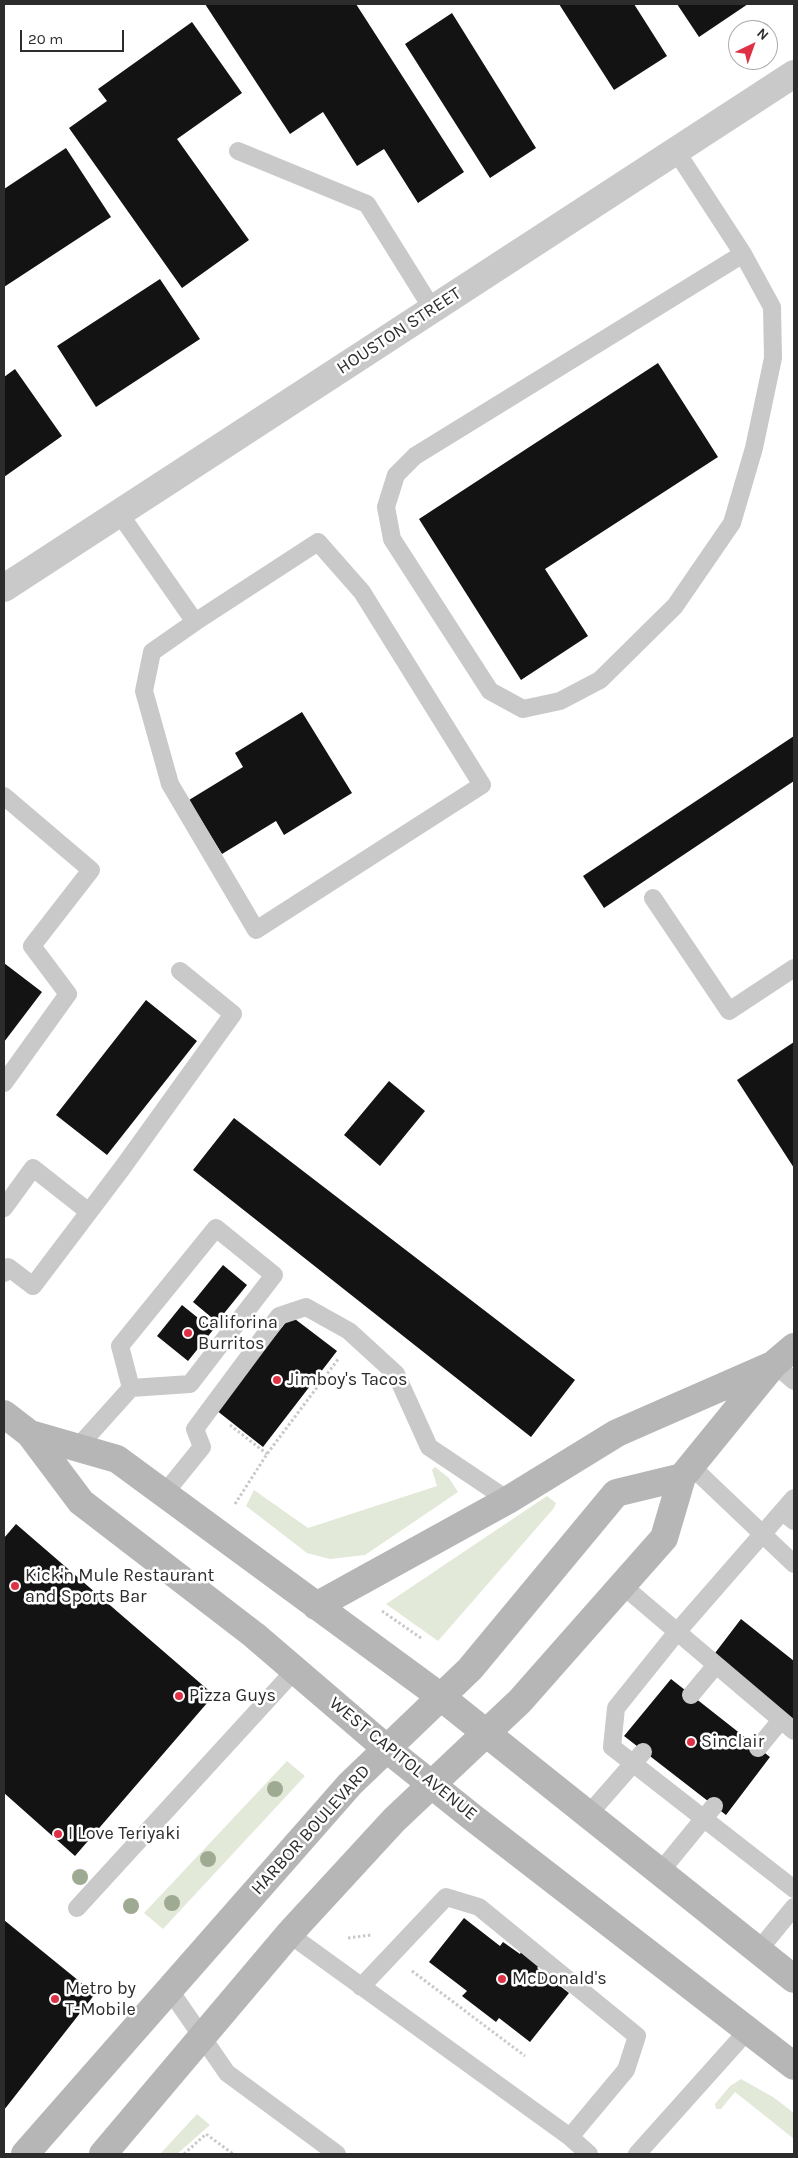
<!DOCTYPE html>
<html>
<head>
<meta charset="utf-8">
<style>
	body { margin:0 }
	#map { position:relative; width:798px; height:2158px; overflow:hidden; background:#fff; font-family:Karla,sans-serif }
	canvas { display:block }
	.frame { position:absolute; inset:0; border:5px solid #2c2c2c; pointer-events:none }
	.north { position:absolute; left:728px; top:20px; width:50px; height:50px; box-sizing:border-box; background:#fff; border:1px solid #ababab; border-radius:50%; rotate:42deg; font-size:14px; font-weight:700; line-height:20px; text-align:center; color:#2c2c2c }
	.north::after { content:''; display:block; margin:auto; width:18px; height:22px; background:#df3145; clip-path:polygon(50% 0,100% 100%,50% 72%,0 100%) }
	.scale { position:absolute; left:20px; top:30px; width:104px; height:22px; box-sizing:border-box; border:2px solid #2c2c2c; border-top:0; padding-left:6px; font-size:15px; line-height:18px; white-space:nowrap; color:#2c2c2c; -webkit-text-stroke:4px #fff; paint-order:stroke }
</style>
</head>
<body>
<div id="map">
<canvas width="798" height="2158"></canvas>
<div class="frame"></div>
<div class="north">N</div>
<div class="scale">20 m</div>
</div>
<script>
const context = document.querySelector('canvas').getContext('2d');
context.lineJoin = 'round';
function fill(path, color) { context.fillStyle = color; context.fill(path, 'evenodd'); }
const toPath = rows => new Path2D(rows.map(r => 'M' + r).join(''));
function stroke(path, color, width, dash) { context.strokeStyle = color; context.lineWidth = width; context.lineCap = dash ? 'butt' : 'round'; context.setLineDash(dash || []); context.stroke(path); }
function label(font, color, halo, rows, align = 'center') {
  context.font = font + ' Karla,sans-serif'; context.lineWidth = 5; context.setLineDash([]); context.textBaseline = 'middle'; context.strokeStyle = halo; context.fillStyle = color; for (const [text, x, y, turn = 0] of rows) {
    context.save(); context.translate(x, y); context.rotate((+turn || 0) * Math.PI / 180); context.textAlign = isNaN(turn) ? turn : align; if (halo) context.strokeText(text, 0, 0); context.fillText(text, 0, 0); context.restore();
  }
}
fill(toPath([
	[435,1467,449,1478,458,1492,365,1555,330,1559,307,1553,246,1506,254,1490,308,1528,437,1486,432,1470],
	[547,1496,556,1503,554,1508,438,1641,386,1604],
	[287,1761,305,1776,163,1929,144,1913],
	[741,2079,773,2097,794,2113,794,2139,735,2092,721,2109,716,2109,715,2104,730,2086],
	[197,2114,210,2125,177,2154,160,2154]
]), '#e3e9d9');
fill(toPath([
	[205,4,356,4,464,172,418,203,384,149,357,166,323,112,290,134],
	[559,4,634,4,667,56,614,90],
	[677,4,748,4,699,37],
	[452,13,536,148,490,178,405,44],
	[192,22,242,93,177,139,249,240,182,288,69,128,107,101,98,89],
	[66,148,111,217,4,287,4,189],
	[160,279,200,339,96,407,57,346],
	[658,363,718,457,545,569,588,636,521,680,419,519],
	[15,369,62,436,4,477,4,377],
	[302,712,352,793,284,835,276,821,222,854,189,800,243,767,235,753],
	[794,736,794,781,604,908,583,876],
	[4,963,42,992,4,1042],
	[146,1000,197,1041,107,1155,56,1115],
	[794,1042,794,1168,737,1080],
	[389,1081,425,1111,380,1166,344,1135],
	[234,1118,575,1380,531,1437,193,1170],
	[223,1265,247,1285,217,1322,193,1302],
	[182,1305,213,1330,188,1361,157,1336],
	[291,1316,337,1351,263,1447,216,1410],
	[16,1524,214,1695,75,1856,4,1793,4,1538],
	[741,1619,794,1661,794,1722,712,1657],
	[671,1679,770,1757,726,1815,624,1736],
	[464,1918,500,1946,503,1942,520,1954,521,1952,539,1966,537,1968,569,1993,530,2042,499,2018,496,2022,462,1996,467,1991,429,1962],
	[4,1920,95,1994,4,2110]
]), '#131313');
stroke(toPath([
	[230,1425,267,1454],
	[235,1504,267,1454,339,1358],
	[382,1611,421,1638],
	[348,1938,371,1935],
	[412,1971,525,2056],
	[184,2154,206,2134,233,2154]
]), '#c9c9c9', 3, [2.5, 2.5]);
stroke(toPath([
	[238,151,367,204,433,310],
	[676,151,743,254,415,456,396,475,386,507,392,539,490,691,523,709,560,701,600,680,675,606,732,523,754,448,773,358,772,307,743,254],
	[119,513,195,622,318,542,362,592,482,785,256,930,170,784,144,691,152,652,195,622],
	[4,796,91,870,32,946,68,994,4,1083],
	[653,898,729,1011,794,968],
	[4,1208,33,1168,89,1212],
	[4,1273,8,1267,33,1286,123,1167,233,1014,180,971],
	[774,1364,794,1381],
	[77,1448,131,1388,190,1384,274,1275,216,1228,120,1346,131,1388],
	[691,1466,794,1564],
	[164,1494,202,1447,195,1429,279,1316,306,1307,349,1331,396,1374,429,1447,508,1500],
	[794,1498,677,1632,616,1708,612,1747,794,1889],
	[783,1512,794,1521],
	[622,1585,794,1731],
	[691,1695,716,1665],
	[758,1748,781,1720],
	[588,1815,643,1752],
	[660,1872,714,1806],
	[77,1908,295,1670],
	[289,1934,570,2137,589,2154],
	[758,1951,794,1907],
	[361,1987,446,1897,479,1907,637,2036,626,2070,570,2137],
	[169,1989,227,2073,337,2154],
	[637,2154,748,2030]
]), '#c9c9c9', 18);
stroke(toPath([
	[4,588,794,74]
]), '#c9c9c9', 28);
stroke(toPath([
	[4,1414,30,1434,81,1502,254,1635,387,1749,472,1817,794,2066],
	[30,1434,117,1459,441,1697,794,1979],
	[316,1606,508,1500,617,1433,770,1366],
	[25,2154,350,1784,470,1669,616,1493,682,1477],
	[103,2154,289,1934,394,1820,520,1701,664,1538,682,1477,774,1364,794,1347]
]), '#b6b6b6', 28);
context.fillStyle = '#9faa93';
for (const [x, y] of [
	[275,1789],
	[208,1859],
	[80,1877],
	[172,1903],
	[131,1906]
]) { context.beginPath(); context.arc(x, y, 8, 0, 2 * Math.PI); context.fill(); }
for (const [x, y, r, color] of [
	[188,1333,5,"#df3145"],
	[277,1380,5,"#df3145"],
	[15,1586,5,"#df3145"],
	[179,1696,5,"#df3145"],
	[691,1742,5,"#df3145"],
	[58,1834,5,"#df3145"],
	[502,1979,5,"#df3145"],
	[55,1999,5,"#df3145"]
]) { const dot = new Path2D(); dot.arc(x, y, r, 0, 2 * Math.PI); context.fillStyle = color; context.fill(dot); stroke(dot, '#fff', 2); }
label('18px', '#2c2c2c', '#fff', [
	["HOUSTON STREET",399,331,-33],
	["WEST CAPITOL AVENUE",403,1759,39],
	["HARBOR BOULEVARD",311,1830,-48]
]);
label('18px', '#2c2c2c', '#fff', [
	["Califorina",198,1323],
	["Burritos",198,1344],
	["Jimboy's Tacos",287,1380],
	["Kick'n Mule Restaurant",25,1576],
	["and Sports Bar",25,1597],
	["Pizza Guys",189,1696],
	["Sinclair",701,1742],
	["I Love Teriyaki",68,1834],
	["McDonald's",512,1979],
	["Metro by",65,1989],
	["T-Mobile",65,2010]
], 'left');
</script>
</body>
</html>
